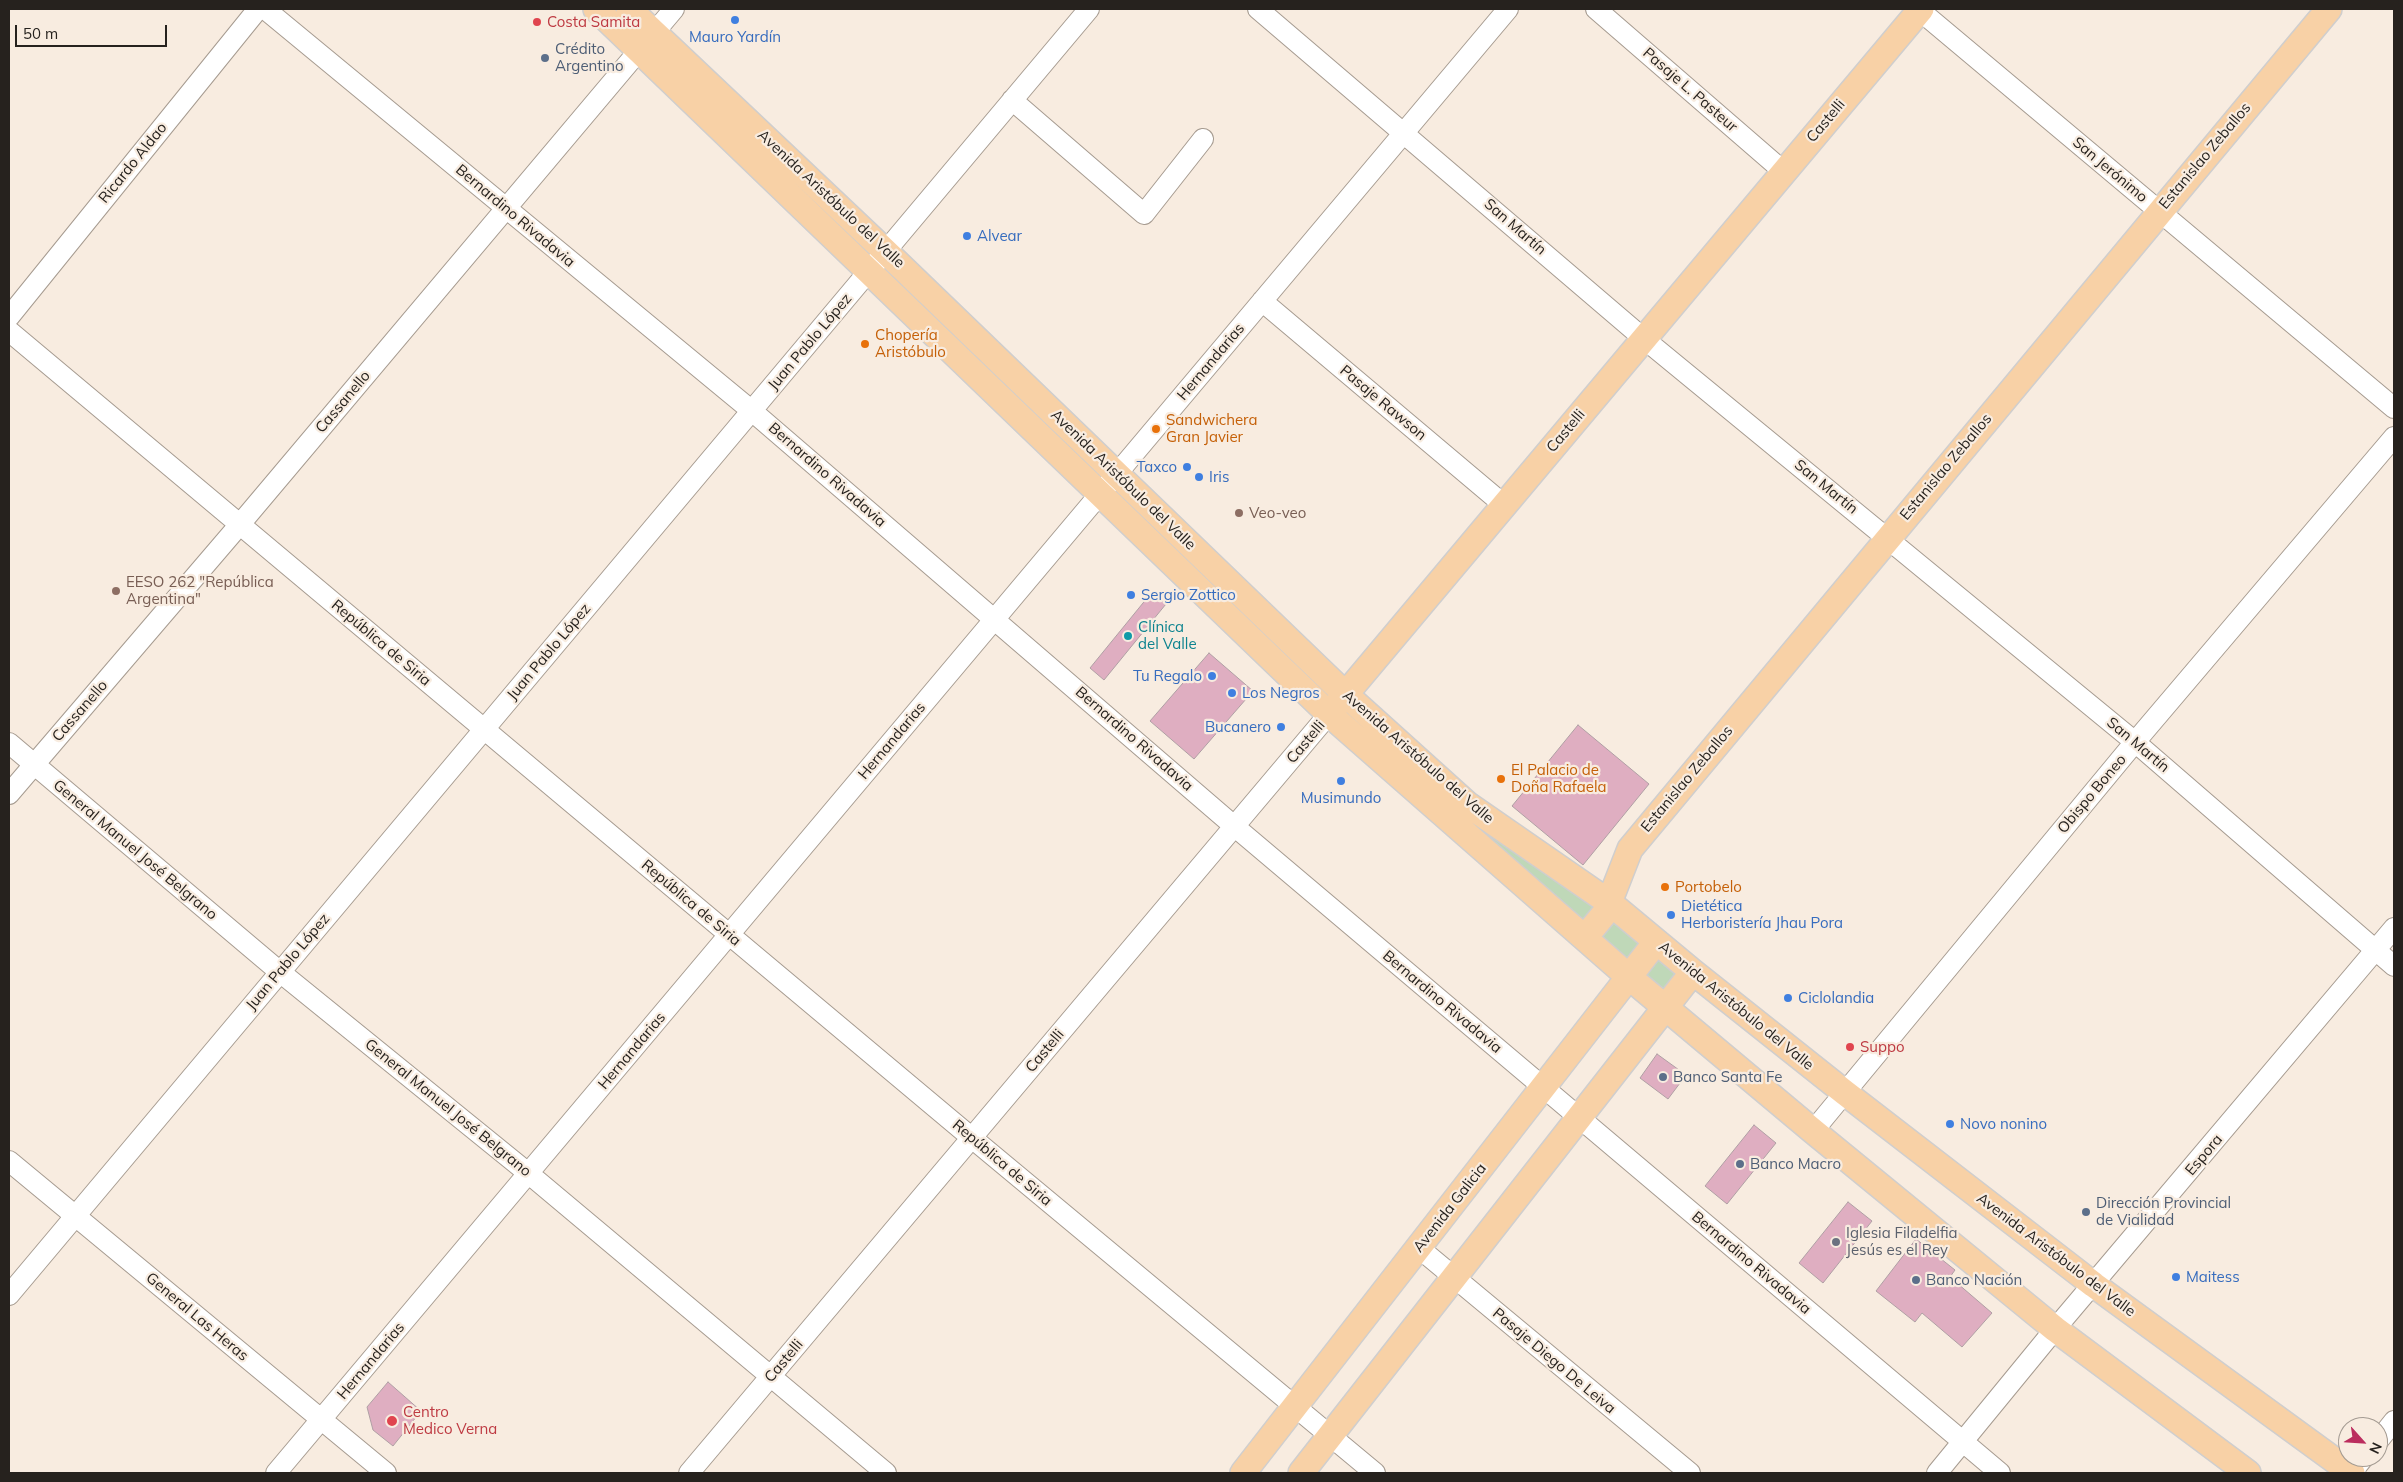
<!DOCTYPE html>
<html>
<head>
<meta charset="utf-8">
<style>
	body { margin:0 }
	#map { position:relative; width:2403px; height:1482px; overflow:hidden; background:#f8ece0; font-family:Mulish,sans-serif }
	canvas { display:block }
	.frame { position:absolute; inset:0; border:10px solid #26221e; pointer-events:none }
	.north { position:absolute; left:2338px; top:1417px; width:50px; height:50px; box-sizing:border-box; background:#f8ece0; border:1px solid #a49b92; border-radius:50%; rotate:116deg; font-size:14px; font-weight:700; line-height:20px; text-align:center; color:#26221e }
	.north::after { content:''; display:block; margin:auto; width:18px; height:22px; background:#bb2d5e; clip-path:polygon(50% 0,100% 100%,50% 72%,0 100%) }
	.scale { position:absolute; left:15px; top:25px; width:152px; height:22px; box-sizing:border-box; border:2px solid #26221e; border-top:0; padding-left:6px; font-size:15px; line-height:18px; white-space:nowrap; color:#26221e; -webkit-text-stroke:4px #f8ece0; paint-order:stroke }
</style>
</head>
<body>
<div id="map">
<canvas width="2403" height="1482"></canvas>
<div class="frame"></div>
<div class="north">N</div>
<div class="scale">50 m</div>
</div>
<script>
const context = document.querySelector('canvas').getContext('2d');
context.lineJoin = 'round';
function fill(path, color) { context.fillStyle = color; context.fill(path, 'evenodd'); }
const toPath = rows => new Path2D(rows.map(r => 'M' + r).join(''));
function stroke(path, color, width, dash) { context.strokeStyle = color; context.lineWidth = width; context.lineCap = dash ? 'butt' : 'round'; context.setLineDash(dash || []); context.stroke(path); }
function label(font, color, halo, rows, align = 'center') {
  context.font = font + ' Mulish,sans-serif'; context.lineWidth = 4.5; context.setLineDash([]); context.textBaseline = 'middle'; context.strokeStyle = halo; context.fillStyle = color; for (const [text, x, y, turn = 0] of rows) {
    context.save(); context.translate(x, y); context.rotate((+turn || 0) * Math.PI / 180); context.textAlign = isNaN(turn) ? turn : align; if (halo) context.strokeText(text, 0, 0); context.fillText(text, 0, 0); context.restore();
  }
}
fill(toPath([
	[1445,801,1595,907,1588,919,1579,921],
	[1613,917,1644,942,1626,964,1596,938],
	[1657,956,1677,972,1676,981,1661,992,1646,984,1643,966]
]), '#bfd8b8');
const building = toPath([
	[1152,592,1166,604,1104,680,1090,668,1152,592],
	[1209,653,1253,691,1194,759,1150,721,1209,653],
	[1578,725,1649,784,1583,865,1512,806,1578,725],
	[1657,1054,1686,1075,1668,1099,1640,1078,1657,1054],
	[1754,1125,1776,1143,1727,1204,1705,1186,1754,1125],
	[1848,1202,1872,1221,1823,1283,1799,1263,1848,1202],
	[1916,1239,1955,1270,1950,1277,1992,1313,1962,1347,1922,1313,1915,1322,1876,1291,1916,1239],
	[388,1382,421,1411,393,1446,373,1430,367,1407,388,1382]
]);
fill(building, '#dfaec1');
stroke(building, '#af9fa4', 1);
const minor = toPath([
	[265,9,752,411,1234,826,2000,1473],
	[1258,9,1643,338,2135,742,2394,966],
	[1596,9,1783,171],
	[1918,9,2394,408],
	[1012,100,1144,214,1203,139],
	[1262,301,1504,505],
	[9,317,258,9],
	[9,331,972,1138,1375,1473],
	[9,743,280,972,528,1173,886,1473],
	[9,794,241,523,674,9],
	[1813,1131,2135,742,2394,437],
	[9,1161,386,1473],
	[1419,1248,1690,1473],
	[9,1295,1089,9],
	[2378,1441,2394,1421],
	[276,1473,1508,9],
	[689,1473,1329,714],
	[1937,1473,2055,1329,2394,928],
	[2351,1473,2364,1457]
]);
const major = toPath([
	[596,9,1329,714,1629,977,1813,1131,2055,1329,2248,1473],
	[629,9,885,251,1345,694,1467,804,1610,903,1693,972,1844,1092,2094,1285,2352,1473],
	[1334,708,1921,9],
	[1581,935,1591,930,1605,913,1630,849,2329,9],
	[1243,1473,1656,942],
	[1301,1473,1693,972]
]);
stroke(minor, '#a69b90', 22);
stroke(major, '#cfcece', 28);
stroke(minor, '#fff', 20);
stroke(major, '#f8d1a6', 25);
for (const [x, y, r, color] of [
	[735,20,5,"#3f7fe0"],
	[537,22,5,"#e0444e"],
	[545,58,5,"#5c6f8a"],
	[967,236,5,"#3f7fe0"],
	[865,344,5,"#e8710a"],
	[1156,429,5,"#e8710a"],
	[1187,467,5,"#3f7fe0"],
	[1199,477,5,"#3f7fe0"],
	[1239,513,5,"#8d6e63"],
	[116,591,5,"#8d6e63"],
	[1131,595,5,"#3f7fe0"],
	[1128,636,5,"#0f9aa8"],
	[1212,676,5,"#3f7fe0"],
	[1232,693,5,"#3f7fe0"],
	[1281,727,5,"#3f7fe0"],
	[1501,779,5,"#e8710a"],
	[1341,781,5,"#3f7fe0"],
	[1665,887,5,"#e8710a"],
	[1671,915,5,"#3f7fe0"],
	[1788,998,5,"#3f7fe0"],
	[1850,1047,5,"#e0444e"],
	[1663,1077,5,"#5c6f8a"],
	[1950,1124,5,"#3f7fe0"],
	[1740,1164,5,"#5c6f8a"],
	[2086,1212,5,"#5c6f8a"],
	[1836,1242,5,"#6b7280"],
	[2176,1277,5,"#3f7fe0"],
	[1916,1280,5,"#5c6f8a"],
	[392,1421,6,"#e0444e"]
]) { const dot = new Path2D(); dot.arc(x, y, r, 0, 2 * Math.PI); context.fillStyle = color; context.fill(dot); stroke(dot, '#f8ece0', 2); }
label('15px', '#be3a42', '#f8ece0', [
	["Costa Samita",547,22],
	["Suppo",1860,1047],
	["Centro",403,1412],
	["Medico Verna",403,1429]
], 'left');
label('15px', '#366cbe', '#f8ece0', [
	["Mauro Yardín",735,37,"center"],
	["Alvear",977,236],
	["Taxco",1177,467,"right"],
	["Iris",1209,477],
	["Sergio Zottico",1141,595],
	["Tu Regalo",1202,676,"right"],
	["Los Negros",1242,693],
	["Bucanero",1271,727,"right"],
	["Musimundo",1341,798,"center"],
	["Dietética",1681,906],
	["Herboristería Jhau Pora",1681,923],
	["Ciclolandia",1798,998],
	["Novo nonino",1960,1124],
	["Maitess",2186,1277]
], 'left');
label('15px', '#4e5e75', '#f8ece0', [
	["Crédito",555,49],
	["Argentino",555,66],
	["Banco Santa Fe",1673,1077],
	["Banco Macro",1750,1164],
	["Dirección Provincial",2096,1203],
	["de Vialidad",2096,1220],
	["Banco Nación",1926,1280]
], 'left');
label('15px', '#26221e', '#f8ece0', [
	["Pasaje L. Pasteur",1690,90,41],
	["Castelli",1826,121,-50],
	["Estanislao Zeballos",2205,156,-50],
	["Ricardo Aldao",133,163,-51],
	["San Jerónimo",2110,170,40],
	["Avenida Aristóbulo del Valle",831,199,43],
	["Bernardino Rivadavia",515,216,40],
	["San Martín",1515,227,41],
	["Juan Pablo López",810,342,-50],
	["Hernandarias",1211,362,-50],
	["Cassanello",343,402,-50],
	["Pasaje Rawson",1383,403,40],
	["Castelli",1566,431,-50],
	["Estanislao Zeballos",1946,467,-50],
	["Bernardino Rivadavia",827,475,41],
	["Avenida Aristóbulo del Valle",1123,480,44],
	["San Martín",1826,487,39],
	["República de Siria",381,643,40],
	["Juan Pablo López",549,652,-50],
	["Cassanello",80,711,-49],
	["Bernardino Rivadavia",1134,739,41],
	["Hernandarias",892,741,-50],
	["Castelli",1306,742,-50],
	["San Martín",2138,745,40],
	["Avenida Aristóbulo del Valle",1418,757,41],
	["Estanislao Zeballos",1687,779,-50],
	["Obispo Boneo",2092,794,-50],
	["General Manuel José Belgrano",135,850,40],
	["República de Siria",691,903,40],
	["Juan Pablo López",288,962,-50],
	["Bernardino Rivadavia",1442,1002,40],
	["Avenida Aristóbulo del Valle",1736,1006,39],
	["Hernandarias",632,1051,-50],
	["Castelli",1045,1051,-50],
	["General Manuel José Belgrano",448,1108,39],
	["Espora",2204,1155,-50],
	["República de Siria",1002,1163,40],
	["Avenida Galicia",1450,1208,-52],
	["Avenida Aristóbulo del Valle",2056,1255,37],
	["Bernardino Rivadavia",1751,1263,40],
	["General Las Heras",197,1317,40],
	["Hernandarias",371,1361,-50],
	["Castelli",784,1361,-50],
	["Pasaje Diego De Leiva",1554,1361,40]
]);
label('15px', '#c56008', '#f8ece0', [
	["Chopería",875,335],
	["Aristóbulo",875,352],
	["Sandwichera",1166,420],
	["Gran Javier",1166,437],
	["El Palacio de",1511,770],
	["Doña Rafaela",1511,787],
	["Portobelo",1675,887]
], 'left');
label('15px', '#785e54', '#f8ece0', [
	["Veo-veo",1249,513],
	["EESO 262 \"República",126,582],
	["Argentina\"",126,599]
], 'left');
label('15px', '#0d838f', '#f8ece0', [
	["Clínica",1138,627],
	["del Valle",1138,644]
], 'left');
label('15px', '#5b616d', '#f8ece0', [
	["Iglesia Filadelfia",1846,1233],
	["Jesús es el Rey",1846,1250]
], 'left');
</script>
</body>
</html>
